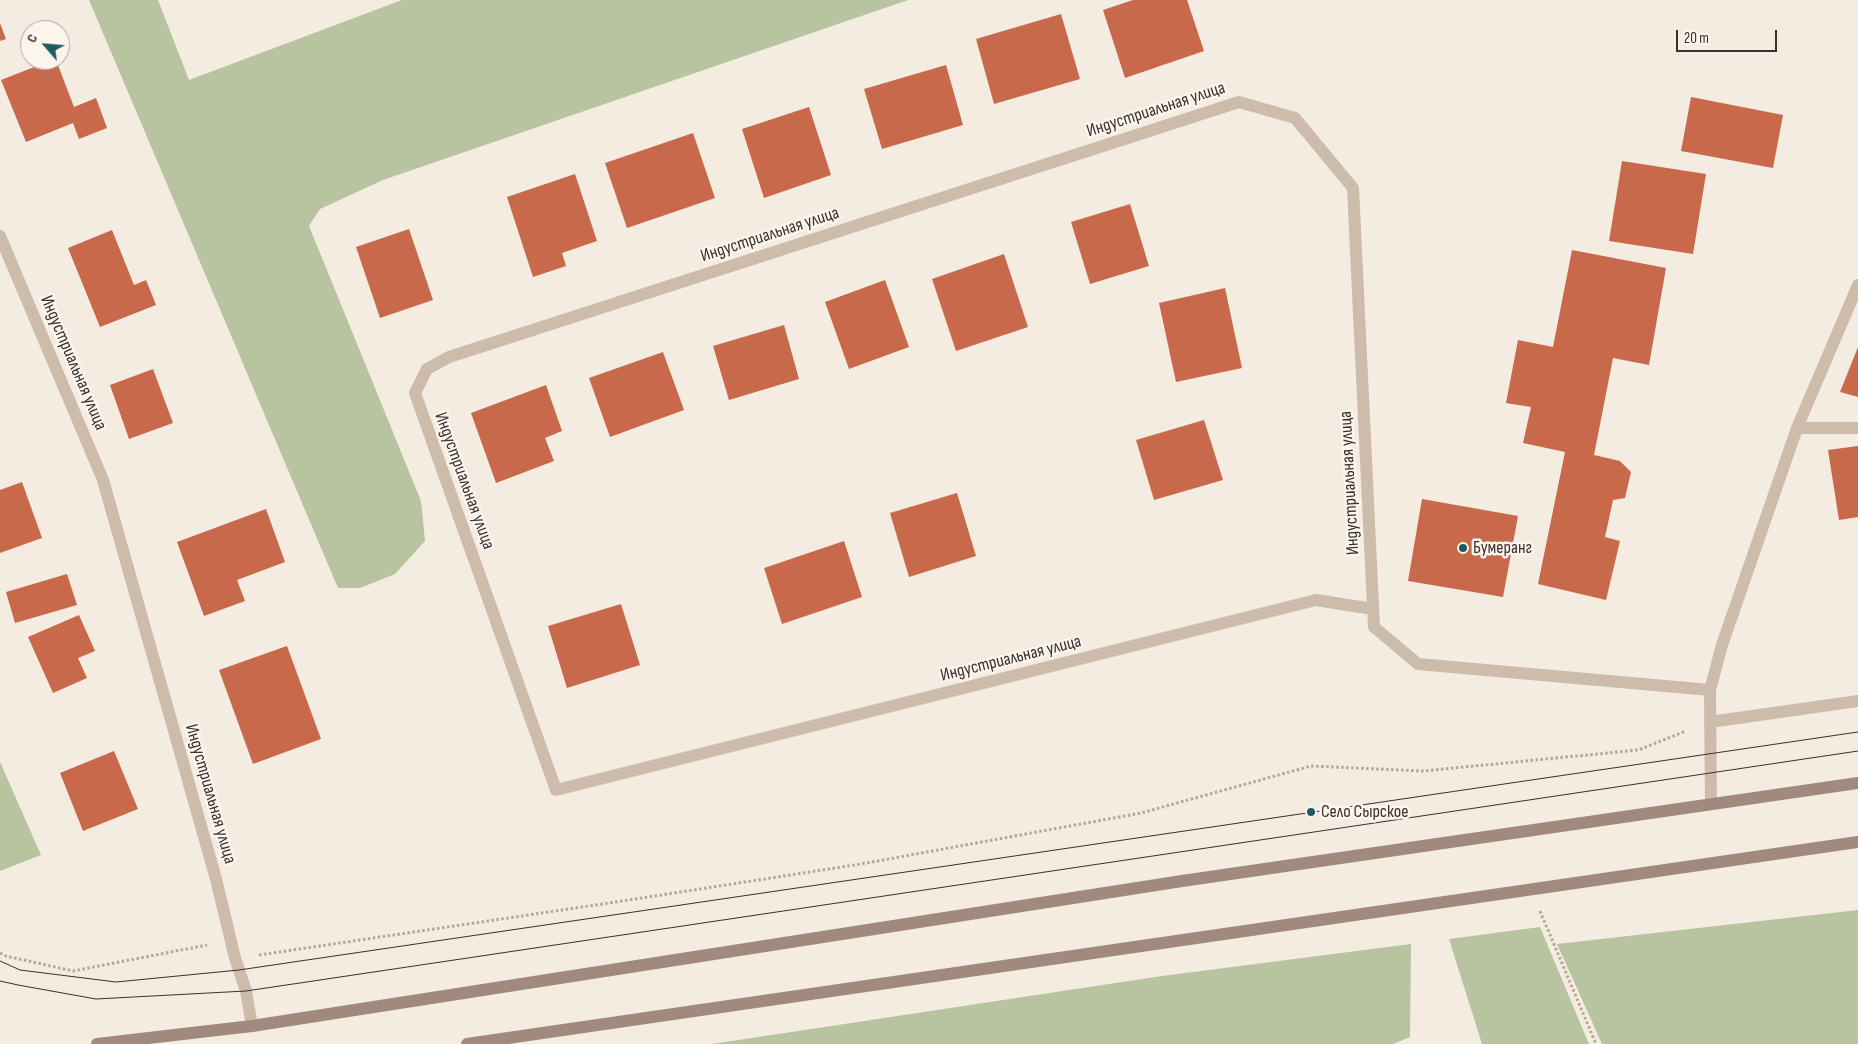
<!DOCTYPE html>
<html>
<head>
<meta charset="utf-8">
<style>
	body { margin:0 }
	#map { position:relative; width:1858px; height:1044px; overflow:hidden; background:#f4ebe1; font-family:"Sofia Sans Condensed",sans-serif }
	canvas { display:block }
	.north { position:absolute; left:20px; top:20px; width:50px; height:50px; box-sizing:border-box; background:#fbf5ee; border:1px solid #aea6a0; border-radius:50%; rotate:297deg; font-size:14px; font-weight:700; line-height:20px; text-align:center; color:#3b302b }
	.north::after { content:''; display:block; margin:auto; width:18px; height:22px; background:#1f5a5e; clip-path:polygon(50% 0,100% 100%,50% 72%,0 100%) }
	.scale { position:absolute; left:1676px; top:30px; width:101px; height:22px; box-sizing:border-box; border:2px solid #3b302b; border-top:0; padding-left:6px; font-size:15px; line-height:18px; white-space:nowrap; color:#3b302b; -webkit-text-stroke:4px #fbf5ee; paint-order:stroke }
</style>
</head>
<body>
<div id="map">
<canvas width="1858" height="1044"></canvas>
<div class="north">С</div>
<div class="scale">20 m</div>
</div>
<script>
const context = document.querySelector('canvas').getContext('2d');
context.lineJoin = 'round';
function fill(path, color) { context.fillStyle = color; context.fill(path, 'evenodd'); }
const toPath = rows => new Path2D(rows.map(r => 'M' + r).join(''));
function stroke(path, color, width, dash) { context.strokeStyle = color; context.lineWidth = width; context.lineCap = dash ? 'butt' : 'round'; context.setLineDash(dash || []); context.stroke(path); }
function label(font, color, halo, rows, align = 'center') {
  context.font = font + ' "Sofia Sans Condensed",sans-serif'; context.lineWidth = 5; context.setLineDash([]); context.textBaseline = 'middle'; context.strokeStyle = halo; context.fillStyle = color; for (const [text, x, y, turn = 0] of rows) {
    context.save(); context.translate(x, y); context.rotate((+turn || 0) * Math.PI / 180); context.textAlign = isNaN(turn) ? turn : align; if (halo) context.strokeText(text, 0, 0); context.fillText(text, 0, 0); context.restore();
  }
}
fill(toPath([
	[89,0,158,0,189,80,402,0,908,0,383,180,320,209,309,226,421,501,425,541,395,574,360,588,338,588],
	[0,762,41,855,0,871],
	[1858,910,1858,1044,1602,1044,1557,944],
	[1540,927,1589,1044,1482,1044,1449,939],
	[1411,944,1410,1037,1393,1044,712,1044,1162,976]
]), '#b8c4a0');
fill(toPath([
	[1133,0,1187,0,1204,51,1125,78,1103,10],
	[1061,14,1080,79,994,104,976,39],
	[0,23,6,39,0,41],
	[52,60,56,60,74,107,96,98,107,128,79,139,73,123,26,142,1,80],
	[946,65,963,125,882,149,864,89],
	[1691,97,1783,115,1773,168,1681,151],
	[809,107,831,175,764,198,742,129],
	[693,133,715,198,627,228,605,163],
	[1622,161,1706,174,1693,254,1609,241],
	[575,174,597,241,562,253,566,266,533,277,507,197],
	[1130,204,1149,266,1090,284,1071,222],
	[409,229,433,300,380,318,356,247],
	[112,230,134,285,146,280,156,305,100,327,68,248],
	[1572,250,1666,268,1649,365,1613,358,1594,455,1620,461,1631,472,1625,498,1613,500,1605,537,1620,541,1606,600,1538,584,1565,452,1523,443,1531,407,1506,403,1518,340,1553,347],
	[1004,254,1028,327,956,351,932,279],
	[885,280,909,347,849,369,825,302],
	[1225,288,1242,368,1176,382,1159,303],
	[784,325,799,379,729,400,713,346],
	[1858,347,1858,397,1840,392],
	[663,352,684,410,610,437,589,378],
	[153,369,173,423,129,439,110,385],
	[546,385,562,431,545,438,554,461,496,483,471,413],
	[1204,420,1223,480,1154,500,1136,440],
	[1858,446,1858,517,1839,520,1828,450],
	[22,482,42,538,0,553,0,490],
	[957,493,976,556,909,577,890,513],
	[1422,499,1518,516,1503,597,1408,581],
	[266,509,285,562,237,580,245,601,204,616,177,542],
	[844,541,862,597,782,624,764,568],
	[67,574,77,605,15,623,6,592],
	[621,604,640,665,567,688,548,626],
	[79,615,95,651,78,658,87,678,53,693,28,637],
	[287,646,321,739,253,764,219,670],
	[114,751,138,809,83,831,60,773]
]), '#c8694b');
stroke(toPath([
	[1540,911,1596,1044],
	[0,953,6,956,73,971,207,945],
	[259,955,629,900,861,864,1141,813,1311,766,1423,771,1638,750,1686,731]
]), '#b9a596', 3, [2.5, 2.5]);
stroke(toPath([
	[1797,428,1858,428]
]), '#cdbbac', 12);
stroke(toPath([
	[0,236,103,480,216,879,235,958,246,991,252,1026],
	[1373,609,1316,600,556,790,415,393,427,369,449,357,1239,102,1295,118,1353,188,1374,627,1418,664,1710,690],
	[1710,722,1858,701],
	[1711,804,1710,690,1722,645,1797,428,1858,285]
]), '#cdbbac', 12);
stroke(toPath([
	[97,1044,252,1026,1182,881,1858,783],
	[467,1044,1858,842]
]), '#a18a7d', 12);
stroke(toPath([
	[0,961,20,970,116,982,239,970,1858,732],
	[0,981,18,985,96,999,246,991,1858,751]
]), '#3b302b', 1);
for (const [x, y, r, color] of [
	[1463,548,5,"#1f5a5e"],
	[1311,812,5,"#1f5a5e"]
]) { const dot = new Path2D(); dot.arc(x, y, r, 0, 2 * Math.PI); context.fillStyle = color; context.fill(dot); stroke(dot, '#fbf5ee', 2); }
label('18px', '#3b302b', '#fbf5ee', [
	["Индустриальная улица",1156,110,-18],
	["Индустриальная улица",770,235,-18],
	["Индустриальная улица",73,363,67],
	["Индустриальная улица",464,481,70],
	["Индустриальная улица",1350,483,-93],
	["Индустриальная улица",1011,659,-14],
	["Индустриальная улица",210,794,74]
]);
label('18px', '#3b302b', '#fbf5ee', [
	["Бумеранг",1473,548],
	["Село Сырское",1321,812]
], 'left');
</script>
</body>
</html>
